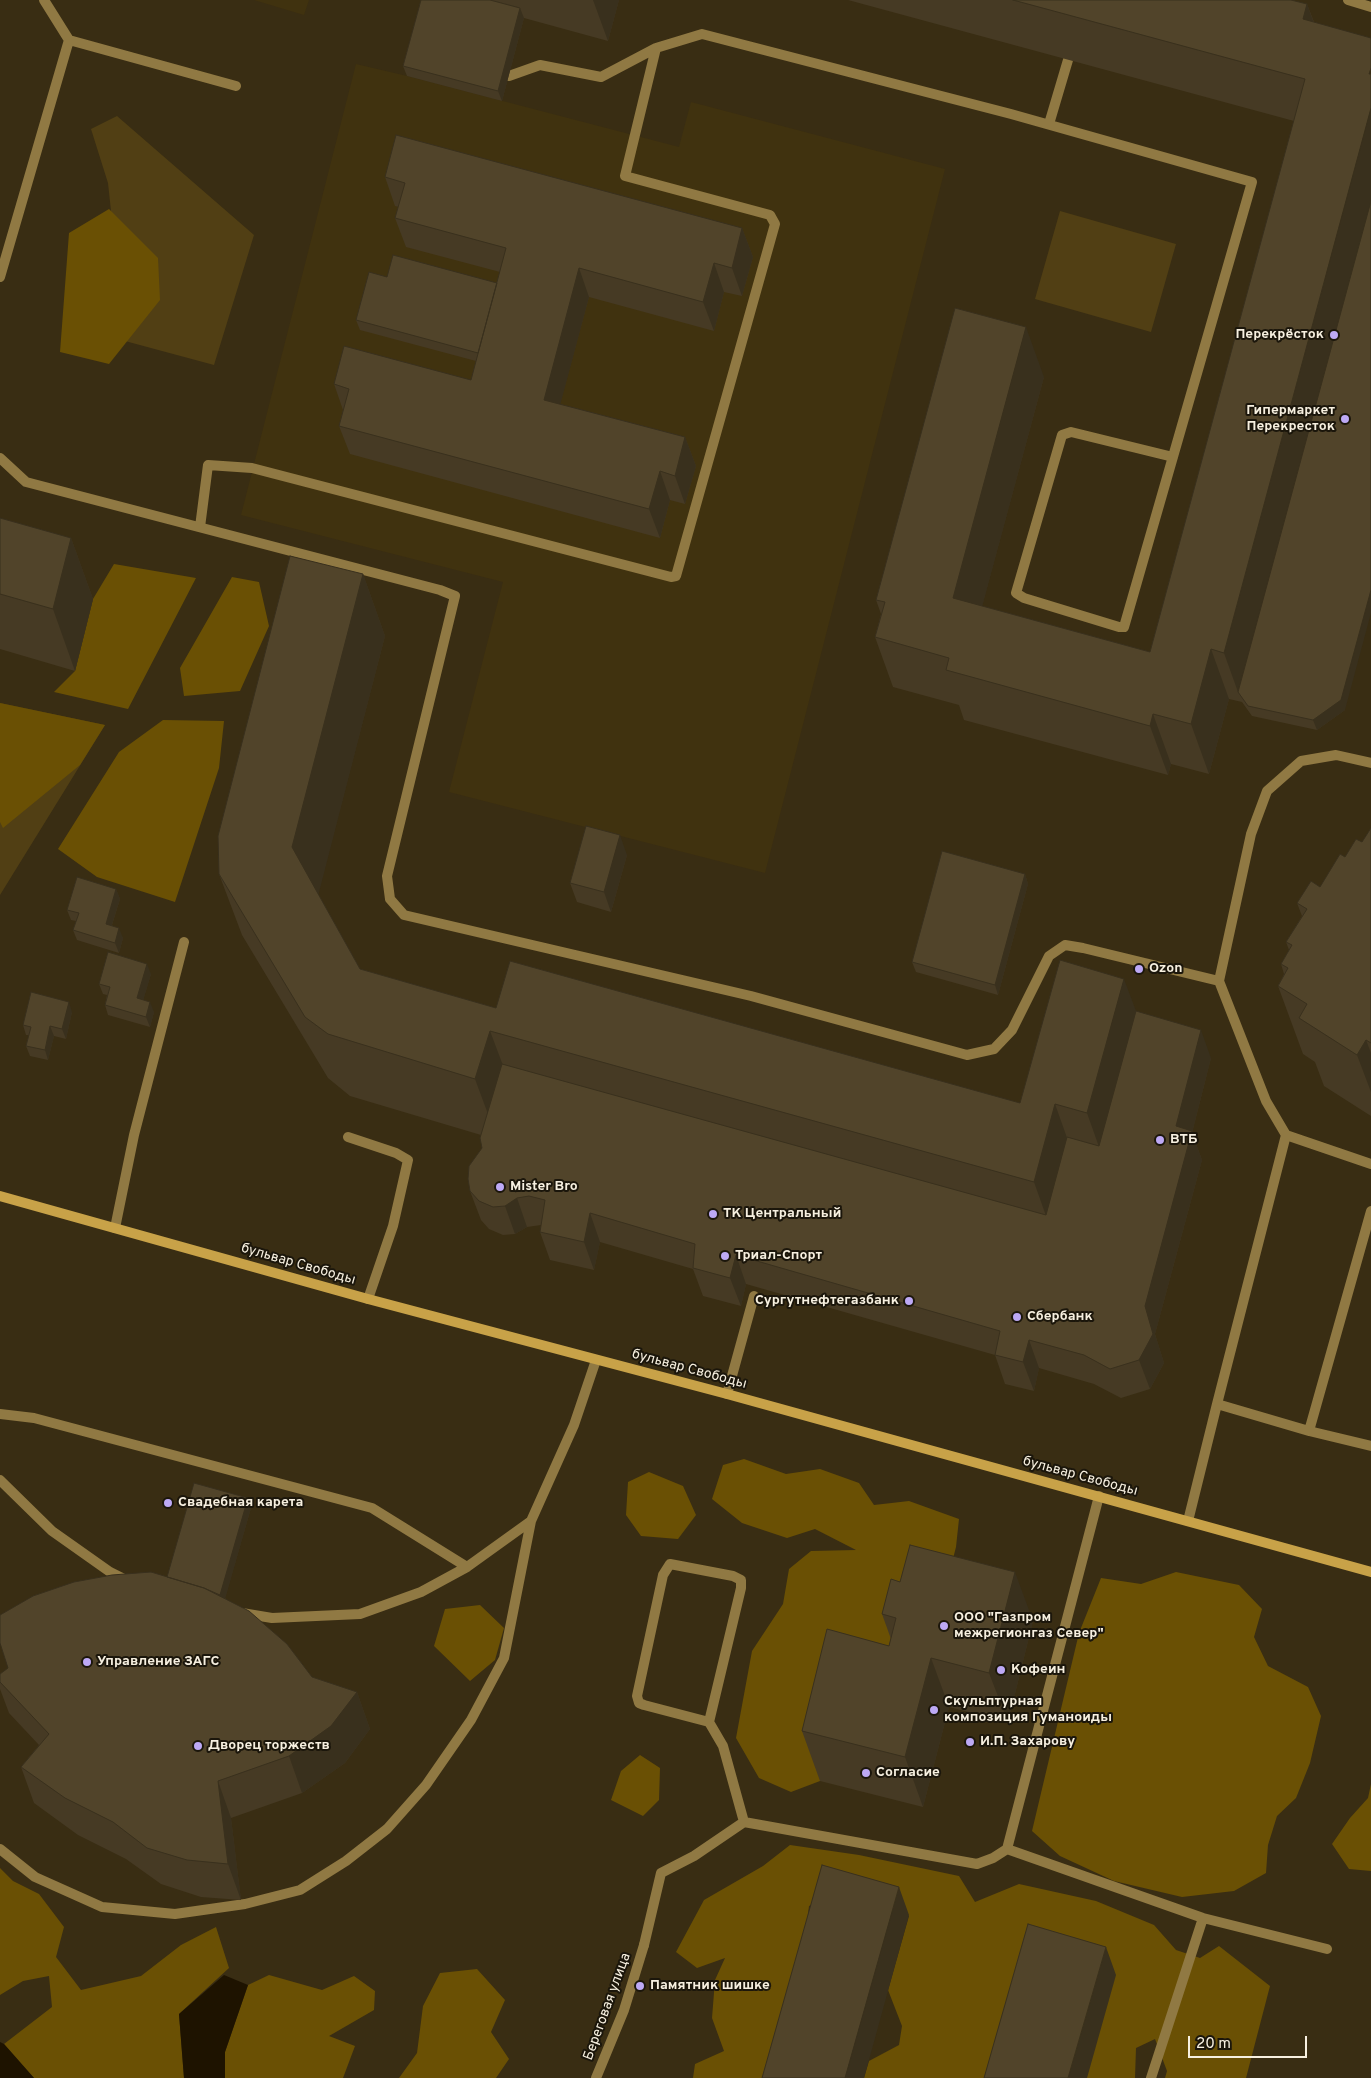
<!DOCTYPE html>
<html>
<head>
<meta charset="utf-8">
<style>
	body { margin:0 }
	#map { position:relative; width:1371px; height:2078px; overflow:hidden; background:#392d13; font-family:Overpass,sans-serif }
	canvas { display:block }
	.scale { position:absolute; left:1188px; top:2036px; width:119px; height:22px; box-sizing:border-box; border:2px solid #f7f0e0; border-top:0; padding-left:6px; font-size:15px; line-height:18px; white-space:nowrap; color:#f7f0e0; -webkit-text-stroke:4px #1b160b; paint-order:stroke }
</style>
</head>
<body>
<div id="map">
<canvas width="1371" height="2078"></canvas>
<div class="scale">20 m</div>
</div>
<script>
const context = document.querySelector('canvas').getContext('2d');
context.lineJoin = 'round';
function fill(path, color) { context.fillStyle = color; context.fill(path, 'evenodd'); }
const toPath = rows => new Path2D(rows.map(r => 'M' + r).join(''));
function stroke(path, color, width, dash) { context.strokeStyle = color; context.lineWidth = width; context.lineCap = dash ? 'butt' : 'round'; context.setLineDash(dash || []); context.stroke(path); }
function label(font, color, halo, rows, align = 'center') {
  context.font = font + ' Overpass,sans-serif'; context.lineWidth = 4; context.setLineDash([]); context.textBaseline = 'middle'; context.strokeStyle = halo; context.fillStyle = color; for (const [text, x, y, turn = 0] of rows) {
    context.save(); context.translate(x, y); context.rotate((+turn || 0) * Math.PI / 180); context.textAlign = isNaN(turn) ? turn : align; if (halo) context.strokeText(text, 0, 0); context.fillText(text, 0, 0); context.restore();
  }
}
fill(toPath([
	[254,0,309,0,304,15],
	[356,64,407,76,679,147,691,102,945,169,765,873,449,792,503,582,241,515]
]), '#40320f');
fill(toPath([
	[117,116,254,235,214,365,125,341,108,183,91,129],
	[1060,211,1176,244,1151,332,1035,299],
	[0,703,105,725,0,895]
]), '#513f14');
fill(toPath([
	[109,209,158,258,160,300,109,364,60,352,69,233],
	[114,564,196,578,128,709,54,692,75,671,93,599],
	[232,577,259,582,269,626,240,691,184,696,180,668],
	[0,703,105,725,80,765,3,828,0,822],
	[163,720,224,721,219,768,175,902,97,877,58,849,119,752],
	[744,1459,786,1474,820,1469,859,1483,874,1505,909,1501,959,1519,956,1547,943,1598,820,1781,791,1792,759,1778,736,1738,752,1651,783,1604,789,1569,811,1551,856,1550,815,1529,787,1538,742,1523,712,1499,723,1465],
	[649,1472,683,1486,696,1515,678,1539,641,1536,626,1515,628,1482],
	[1176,1572,1239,1585,1262,1609,1254,1637,1268,1666,1308,1687,1321,1716,1310,1763,1296,1798,1277,1816,1268,1845,1266,1873,1234,1891,1182,1897,1114,1881,1060,1856,1032,1831,1079,1633,1101,1578,1141,1584],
	[480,1605,504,1628,495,1660,470,1681,434,1646,445,1609],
	[640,1755,660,1768,659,1800,643,1816,611,1800,621,1771],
	[1371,1784,1371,1871,1349,1869,1332,1844,1350,1818,1368,1798],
	[790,1845,859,1855,959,1876,975,1902,1019,1884,1096,1901,1154,1925,1176,1950,1200,1958,1219,1946,1270,1986,1246,2078,1165,2078,1167,2071,1155,2039,1136,2048,1135,2078,864,2078,869,2061,899,2045,902,2026,888,1990,909,1916,832,1894,809,1906,804,1949,780,2078,693,2078,695,2064,724,2051,712,2018,715,1980,725,1958,697,1968,676,1952,704,1900,763,1866],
	[0,1868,13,1881,39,1894,64,1927,56,1957,81,1990,141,1976,181,1945,216,1927,229,1968,179,2014,184,2078,34,2078,4,2044,52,2007,49,1976,23,1981,0,1995],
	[477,1969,505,2000,491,2032,509,2059,496,2078,399,2078,417,2053,423,2006,440,1973],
	[269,1975,322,1990,354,1976,375,1991,374,2010,329,2036,355,2046,343,2078,225,2078,225,2052,248,1985]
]), '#6a5004');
fill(toPath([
	[224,1975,248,1985,225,2052,225,2078,184,2078,179,2014],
	[0,2042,4,2044,34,2078,0,2078]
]), '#1e1300');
stroke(toPath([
	[44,0,69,40,236,86],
	[1348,0,1371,7],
	[509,76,540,65,601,77,656,48,702,34,1011,114,1252,182,1124,627,1119,627,1024,598,1016,593,1062,435,1071,432,1173,457],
	[1049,124,1068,60],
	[0,277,69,40],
	[0,458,26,482,440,590,455,596,387,876,390,899,404,915,751,996,967,1055,994,1049,1012,1030,1049,956,1065,945,1083,948,1219,981],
	[200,527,208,465,252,468,671,577,676,576,775,224,770,215,625,176,656,48],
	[1371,763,1336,755,1301,761,1267,791,1251,834,1219,981,1266,1101,1286,1135,1371,1164],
	[1286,1135,1217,1404,1309,1431,1371,1446],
	[348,1137,396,1153,408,1160,393,1226,368,1299],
	[115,1228,134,1135,184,942],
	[727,1394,754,1296],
	[0,1414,34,1418,372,1508,467,1567],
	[1309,1431,1371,1211],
	[0,1480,52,1531,110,1572,126,1580],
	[1188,1521,1217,1404],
	[242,1613,272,1618,360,1614,421,1592,467,1567,531,1521,574,1425,596,1360],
	[709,1722,644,1705,639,1703,637,1696,663,1575,670,1564,733,1576,741,1580,741,1588,709,1722,723,1746,744,1822,977,1864,993,1858,1007,1849,1099,1496],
	[0,1849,35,1877,102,1907,175,1914,245,1904,300,1890,346,1861,387,1829,426,1785,471,1720,504,1658,531,1521],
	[1007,1849,1203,1918,1327,1949],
	[644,1945,661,1873,694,1856,744,1822],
	[1151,2078,1203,1918]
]), '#907943', 10);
stroke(toPath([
	[596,2078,624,2010,644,1945]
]), '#907943', 10);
stroke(toPath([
	[0,1196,368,1299,727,1394,1371,1572]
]), '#c8a248', 10);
fill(toPath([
	[421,0,619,0,608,41,524,18,502,101,407,76,403,66],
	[848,0,1291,0,1307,4,1314,22,1345,710,1317,730,1252,716,1242,702,1229,699,1209,774,1171,764,1168,775,964,720,959,705,893,687,875,637,881,614,876,600,1044,377,982,606,1150,652,1294,121],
	[385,177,742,228,753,257,742,296,724,292,714,331,589,297,560,404,685,437,696,466,685,504,670,500,660,538,350,454,339,426,343,410,334,384,471,380,476,361,360,330,356,320,387,277,497,283,500,272,406,247,395,218,399,207,395,206],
	[0,518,71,538,93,599,75,671,0,649],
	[363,574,385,636,318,894,360,969,496,1008,1020,1103,1136,1012,1211,1058,1192,1133,1202,1160,1155,1334,1164,1363,1150,1389,1121,1398,1094,1384,1039,1368,1034,1391,1005,1384,995,1355,746,1284,741,1306,703,1296,693,1269,600,1242,594,1270,550,1260,540,1232,541,1225,527,1227,515,1234,503,1235,489,1229,481,1220,470,1191,482,1148,481,1135,350,1096,328,1078,242,935,219,874],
	[1371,828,1371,1116,1324,1086,1315,1062,1303,1054,1278,986,1284,974,1281,964,1289,950,1286,942,1302,916,1297,903,1320,887,1345,857,1362,842],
	[627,855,611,912,577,902,570,883],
	[1025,874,1028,884,998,995,916,972,912,962],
	[116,889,120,899,112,925,123,938,119,953,77,940,73,930,76,921,71,920,67,910],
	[151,974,143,1000,154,1012,150,1027,108,1015,105,1005,107,995,103,994,99,984],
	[72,1012,66,1039,54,1036,48,1060,30,1056,26,1046,29,1035,26,1035,23,1025],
	[248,1498,251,1508,225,1598,312,1677,357,1692,370,1729,345,1763,302,1793,231,1818,241,1900,201,1897,161,1884,126,1859,78,1835,34,1803,21,1767,39,1745,9,1713,0,1689,0,1674,167,1577],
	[882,1614,1033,1621,1008,1722,949,1707,923,1807,820,1781,802,1731,889,1646,891,1639]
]), '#463a24');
fill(toPath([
	[593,0,619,0,608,41],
	[1307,4,1325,54,1303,19],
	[520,8,524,18,502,101,498,91],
	[1371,108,1371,224,1238,692,1224,653],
	[742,228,753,257,742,296,732,268],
	[714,263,724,292,714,331,703,302],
	[579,268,589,297,554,428,544,400],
	[1026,327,1044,377,971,648,953,598],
	[685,437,696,466,685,504,675,476],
	[660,471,670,500,660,538,649,509],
	[71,538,93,599,75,671,53,609],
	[363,574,385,636,315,908,292,847],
	[1371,590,1371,613,1345,710,1317,730,1313,720],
	[1211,649,1229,699,1209,774,1191,724],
	[1153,714,1171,764,1168,775,1150,726],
	[620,835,627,855,611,912,604,892],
	[1025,874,1028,884,998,995,995,985],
	[116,889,120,899,109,934,106,924],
	[119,928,123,938,119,953,115,943],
	[147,964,151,974,141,1008,137,998],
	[1124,979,1147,1040,1109,1175,1087,1113],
	[69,1002,72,1012,66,1039,62,1029],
	[150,1002,154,1012,150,1027,146,1017],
	[50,1026,54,1036,48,1060,45,1050],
	[1201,1030,1211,1058,1192,1133,1202,1160,1155,1334,1164,1363,1150,1389,1139,1360,1145,1306,1176,1126],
	[490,1031,513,1092,498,1141,475,1079],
	[1366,1040,1371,1053,1371,1092,1357,1055],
	[1055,1104,1077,1166,1056,1244,1034,1182],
	[517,1198,527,1227,515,1234,505,1206],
	[590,1213,600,1242,594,1270,584,1242],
	[736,1255,746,1284,741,1306,730,1278],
	[1029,1340,1039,1368,1034,1391,1023,1362],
	[248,1498,251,1508,218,1624,214,1614],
	[1015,1572,1033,1621,1008,1722,989,1673],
	[931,1658,949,1707,923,1807,905,1757],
	[357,1692,370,1729,345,1763,302,1793,289,1756],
	[218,1781,231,1818,241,1900,228,1864],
	[899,1887,909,1915,864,2078,845,2078],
	[1106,1947,1116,1975,1087,2078,1068,2078]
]), '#39301d');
const building = toPath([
	[421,0,490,0,520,8,498,91,403,66,421,0],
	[1013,0,1291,0,1307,4,1303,19,1371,38,1371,68,1369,74,1371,74,1371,108,1224,653,1211,649,1191,724,1153,714,1150,726,946,670,949,658,875,637,885,602,876,600,955,308,1026,327,953,598,1150,652,1305,79,1013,0],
	[396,135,742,228,732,268,714,263,703,302,579,268,544,400,685,437,675,476,660,471,649,509,339,426,349,389,334,384,344,346,471,380,506,248,395,218,405,183,385,177,396,135],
	[1371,201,1371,590,1341,700,1313,720,1248,706,1238,692,1371,201],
	[393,255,497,283,478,353,356,320,369,272,387,277,393,255],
	[0,518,71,538,53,609,0,594,0,518],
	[290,556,363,574,292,847,360,969,496,1008,510,961,1020,1103,1060,960,1124,979,1087,1113,1055,1104,1034,1182,490,1031,475,1079,328,1034,305,1017,219,874,218,836,290,556],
	[586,826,620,835,604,892,570,883,586,826],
	[1371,828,1371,1043,1366,1040,1357,1055,1299,1018,1307,1004,1278,986,1288,968,1281,964,1292,945,1286,942,1307,909,1297,903,1311,881,1320,887,1340,854,1345,857,1356,839,1362,842,1371,828],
	[942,851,1025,874,995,985,912,962,942,851],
	[77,877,116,889,106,924,119,928,115,943,73,930,79,913,67,910,77,877],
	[108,952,147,964,137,998,150,1002,146,1017,105,1005,110,987,99,984,108,952],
	[31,992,69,1002,62,1029,50,1026,45,1050,26,1046,31,1027,23,1025,31,992],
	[1136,1011,1201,1030,1176,1126,1192,1131,1145,1306,1153,1334,1139,1360,1110,1369,1084,1355,1029,1340,1023,1362,995,1355,1000,1331,736,1255,730,1278,693,1268,695,1244,590,1213,584,1242,540,1232,545,1200,529,1196,517,1198,505,1206,493,1207,479,1201,470,1191,468,1179,469,1166,482,1148,480,1138,502,1064,1046,1215,1067,1137,1099,1146,1136,1011],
	[194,1483,248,1498,220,1595,204,1588,167,1577,194,1483],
	[910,1545,1015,1572,989,1673,931,1658,905,1757,802,1731,827,1629,889,1646,896,1618,882,1614,891,1579,900,1582,910,1545],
	[151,1572,204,1588,249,1611,287,1644,312,1677,357,1692,331,1726,289,1756,218,1781,228,1864,187,1860,147,1848,113,1822,65,1798,21,1767,49,1734,0,1682,0,1674,8,1668,0,1643,0,1615,33,1596,74,1582,112,1575,151,1572],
	[822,1865,899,1887,845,2078,762,2078,822,1865],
	[1028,1924,1106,1947,1068,2078,984,2078,1028,1924]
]);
fill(building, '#51442a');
stroke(building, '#39301d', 1);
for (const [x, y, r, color] of [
	[1334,335,5,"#bda9f5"],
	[1345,419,5,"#bda9f5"],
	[1139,969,5,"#bda9f5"],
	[1160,1140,5,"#bda9f5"],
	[500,1187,5,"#bda9f5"],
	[713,1214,5,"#bda9f5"],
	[725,1256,5,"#bda9f5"],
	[909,1301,5,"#bda9f5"],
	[1017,1317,5,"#bda9f5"],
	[168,1503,5,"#bda9f5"],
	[944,1626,5,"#bda9f5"],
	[87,1662,5,"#bda9f5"],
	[1001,1670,5,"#bda9f5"],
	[934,1710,5,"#bda9f5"],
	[970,1742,5,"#bda9f5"],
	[198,1746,5,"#bda9f5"],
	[866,1773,5,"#bda9f5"],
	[640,1986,5,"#bda9f5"]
]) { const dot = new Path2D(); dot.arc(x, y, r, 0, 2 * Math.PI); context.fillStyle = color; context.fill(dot); stroke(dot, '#1b160b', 2); }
label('bold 14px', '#f7f0e0', '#1b160b', [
	["Перекрёсток",1324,335,"right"],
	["Гипермаркет",1335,411,"right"],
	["Перекресток",1335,427,"right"],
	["Ozon",1149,969],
	["ВТБ",1170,1140],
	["Mister Bro",510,1187],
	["ТК Центральный",723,1214],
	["Триал-Спорт",735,1256],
	["Сургутнефтегазбанк",899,1301,"right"],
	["Сбербанк",1027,1317],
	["Свадебная карета",178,1503],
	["ООО \"Газпром",954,1618],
	["межрегионгаз Север\"",954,1634],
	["Управление ЗАГС",97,1662],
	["Кофеин",1011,1670],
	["Скульптурная",944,1702],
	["композиция Гуманоиды",944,1718],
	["И.П. Захарову",980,1742],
	["Дворец торжеств",208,1746],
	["Согласие",876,1773],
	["Памятник шишке",650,1986]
], 'left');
label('14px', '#f7f0e0', '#1b160b', [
	["бульвар Свободы",298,1265,16],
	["бульвар Свободы",689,1370,15],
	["бульвар Свободы",1080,1477,15],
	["Береговая улица",608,2007,-70]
]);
</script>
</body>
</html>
